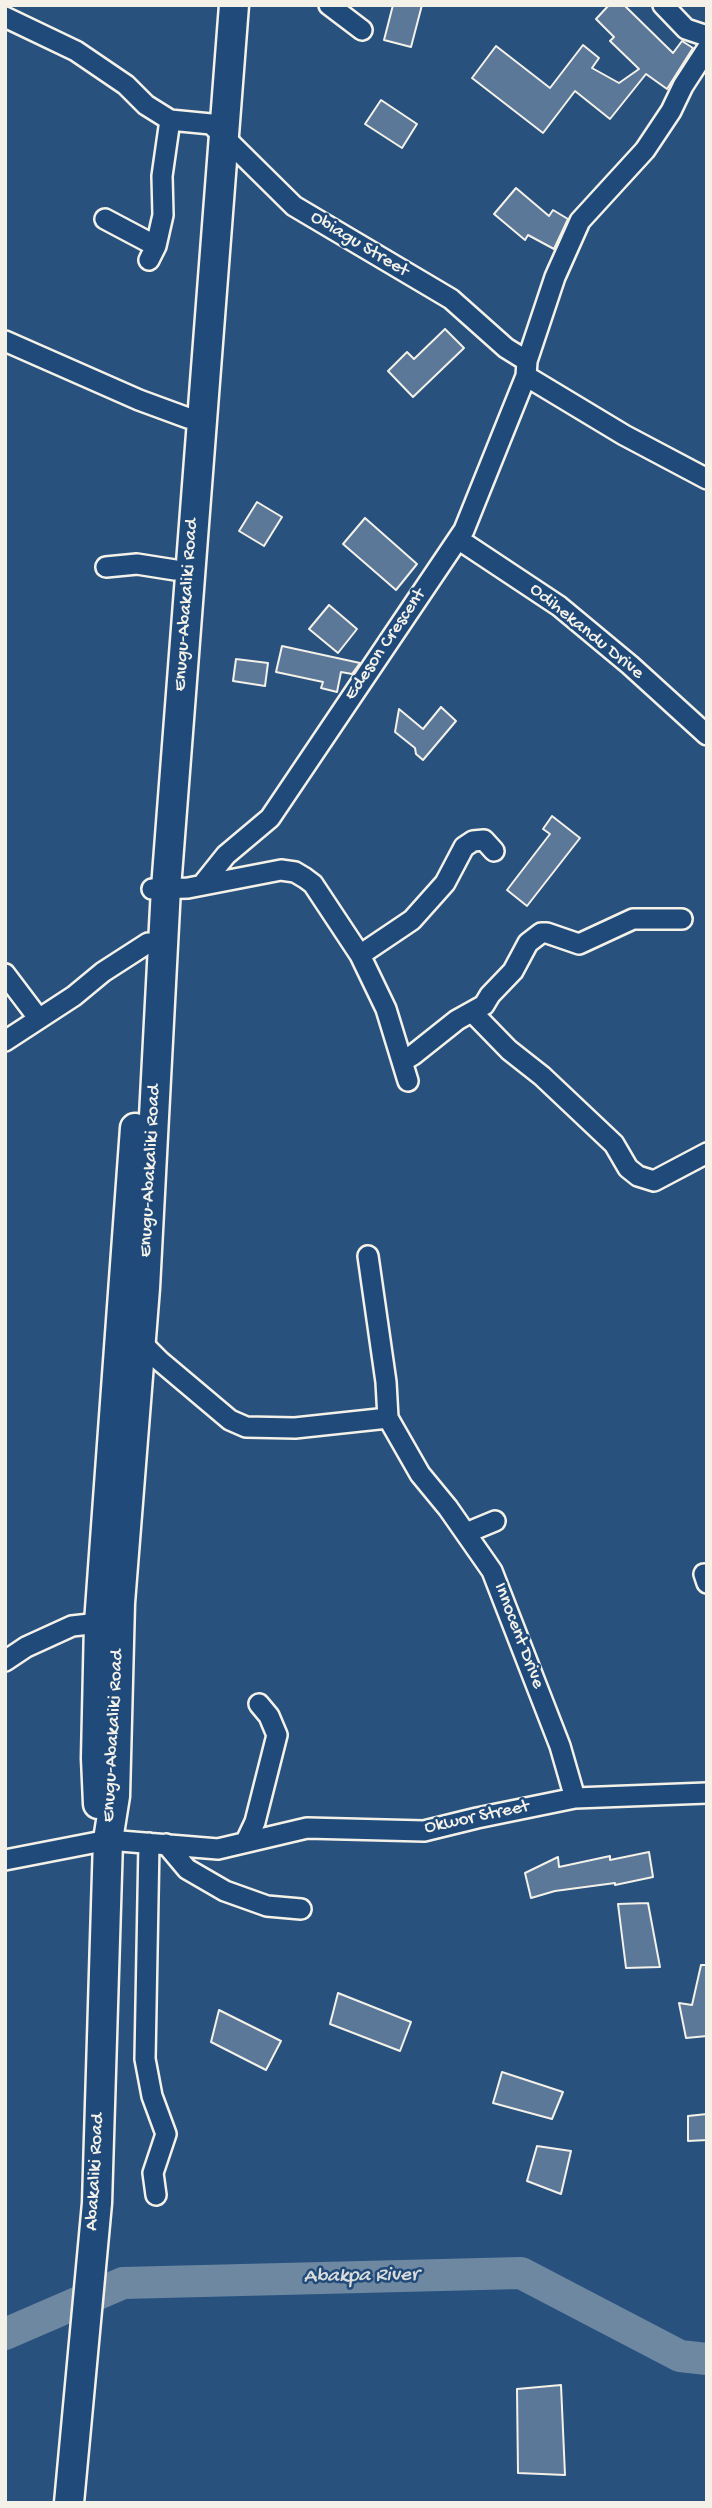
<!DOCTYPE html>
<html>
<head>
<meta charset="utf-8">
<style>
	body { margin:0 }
	#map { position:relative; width:712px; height:2508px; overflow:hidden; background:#28517e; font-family:"Gochi Hand",sans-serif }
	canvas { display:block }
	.frame { position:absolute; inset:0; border:7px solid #f4f1e8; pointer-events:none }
</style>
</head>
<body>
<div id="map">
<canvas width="712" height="2508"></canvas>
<div class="frame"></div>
</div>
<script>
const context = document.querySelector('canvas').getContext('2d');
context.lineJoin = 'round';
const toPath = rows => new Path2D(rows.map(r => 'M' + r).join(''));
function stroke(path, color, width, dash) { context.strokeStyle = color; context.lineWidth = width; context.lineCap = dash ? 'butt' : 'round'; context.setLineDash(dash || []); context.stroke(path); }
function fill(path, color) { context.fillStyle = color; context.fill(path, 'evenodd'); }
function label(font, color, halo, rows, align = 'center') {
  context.font = font + ' "Gochi Hand",sans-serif'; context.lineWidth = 5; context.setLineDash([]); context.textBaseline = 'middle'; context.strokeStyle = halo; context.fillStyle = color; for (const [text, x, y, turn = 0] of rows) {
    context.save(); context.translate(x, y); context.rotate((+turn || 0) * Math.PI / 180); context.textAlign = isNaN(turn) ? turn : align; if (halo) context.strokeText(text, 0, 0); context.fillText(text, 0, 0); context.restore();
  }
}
stroke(toPath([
	[5,2334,123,2283,521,2273,680,2356,707,2359]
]), '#6e88a2', 32);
const building = toPath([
	[393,5,422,5,411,47,384,40,393,5],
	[609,5,624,5,673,53,682,41,693,48,667,89,646,74,610,119,575,91,543,133,472,78,496,46,550,88,583,45,599,58,592,68,619,83,639,69,610,41,614,37,596,19,609,5],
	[381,100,417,124,402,148,365,124,381,100],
	[516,188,549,216,553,210,568,219,554,249,528,235,525,240,494,214,516,188],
	[445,329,464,348,413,397,388,371,407,352,414,359,445,329],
	[257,502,282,517,264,546,239,531,257,502],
	[365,518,417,564,396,590,343,544,365,518],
	[329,605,357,629,338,653,309,629,329,605],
	[282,646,360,663,352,674,341,672,337,692,321,688,323,682,276,672,282,646],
	[236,659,268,663,265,686,233,681,236,659],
	[441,707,456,721,423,760,416,754,415,748,395,732,399,709,423,729,441,707],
	[552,816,580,838,527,906,507,890,550,834,543,829,552,816],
	[649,1852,653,1877,615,1885,615,1883,555,1891,531,1898,525,1873,558,1857,559,1867,610,1856,610,1860,649,1852],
	[648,1903,660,1967,626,1968,618,1904,648,1903],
	[701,1965,707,1965,707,2036,686,2038,679,2003,692,2005,701,1965],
	[338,1993,411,2022,400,2051,330,2024,338,1993],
	[219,2010,281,2041,266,2070,211,2042,219,2010],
	[502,2072,563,2092,552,2119,493,2103,502,2072],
	[707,2114,707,2140,688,2141,688,2116,707,2114],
	[537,2146,571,2151,561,2194,527,2181,537,2146],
	[561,2385,565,2475,518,2473,517,2389,561,2385]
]);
fill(building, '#5b7899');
stroke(building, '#f4f1e8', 2);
const minor = toPath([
	[329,5,362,30],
	[663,5,686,29,707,36],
	[5,17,76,51,126,85,146,105,170,120,211,124,294,206,451,299,506,348,527,361,526,376,624,435,707,479],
	[105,219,156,246],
	[149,260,156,246,163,215,162,176,170,120],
	[5,341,139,400,188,418],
	[527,361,555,277,580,221,645,150,671,111,683,86,707,49],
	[458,539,559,606,630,665,707,735],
	[106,567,137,564,175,570],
	[202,885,226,855,270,818,464,530,526,376],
	[152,889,188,888,281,870,295,872,305,878,313,884,360,955,386,1009,408,1081],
	[360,955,412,920,445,883,464,847,473,841,484,840,494,851],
	[5,974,39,1019],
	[473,1013,509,1050,542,1076,614,1144,628,1168,638,1176,654,1181,707,1153],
	[5,1041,74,996,103,972,148,943],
	[403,1061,413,1055,457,1020,484,1005,490,995,513,971,528,943,541,933,547,933,579,944,633,919,682,919],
	[368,1256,386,1382,388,1418,420,1474,448,1508,492,1571,560,1746,575,1798],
	[136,1337,160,1361,230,1420,246,1427,295,1428,388,1418],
	[466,1533,495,1521],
	[704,1574,707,1583],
	[5,1661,26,1647,72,1626,99,1623],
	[246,1841,255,1822,277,1735,269,1716,259,1704],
	[149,1843,145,2059,152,2096,166,2134,153,2173,156,2195],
	[166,1844,187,1869,225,1891,267,1906,301,1909],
	[5,1860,108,1840,218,1849,307,1828,424,1831,477,1818,575,1798,707,1793]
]);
const highway = toPath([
	[98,1804,96,1758,99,1623,135,1128],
	[69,2503,97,2203,108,1840,115,1796,120,1603,145,1288,166,888,234,5]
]);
stroke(minor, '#f4f1e8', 24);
stroke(highway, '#f4f1e8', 33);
stroke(minor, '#1f4a7a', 19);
stroke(highway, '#1f4a7a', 28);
label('19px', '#f4f1e8', '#1f4a7a', [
	["Obiagu Street",359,245,31],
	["Enugu-Abakaliki Road",187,605,-86],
	["Odihekandu Drive",586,632,39],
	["Edeson Crescent",386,645,-56],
	["Enugu-Abakaliki Road",151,1171,-87],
	["Innocent Drive",518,1636,69],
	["Enugu-Abakaliki Road",114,1736,-87],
	["Okwor Street",477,1818,-12],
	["Abakaliki Road",96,2172,-87]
]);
label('italic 21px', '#d9dcda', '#1f4a7a', [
	["Abakpa River",361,2277,-1]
]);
</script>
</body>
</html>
